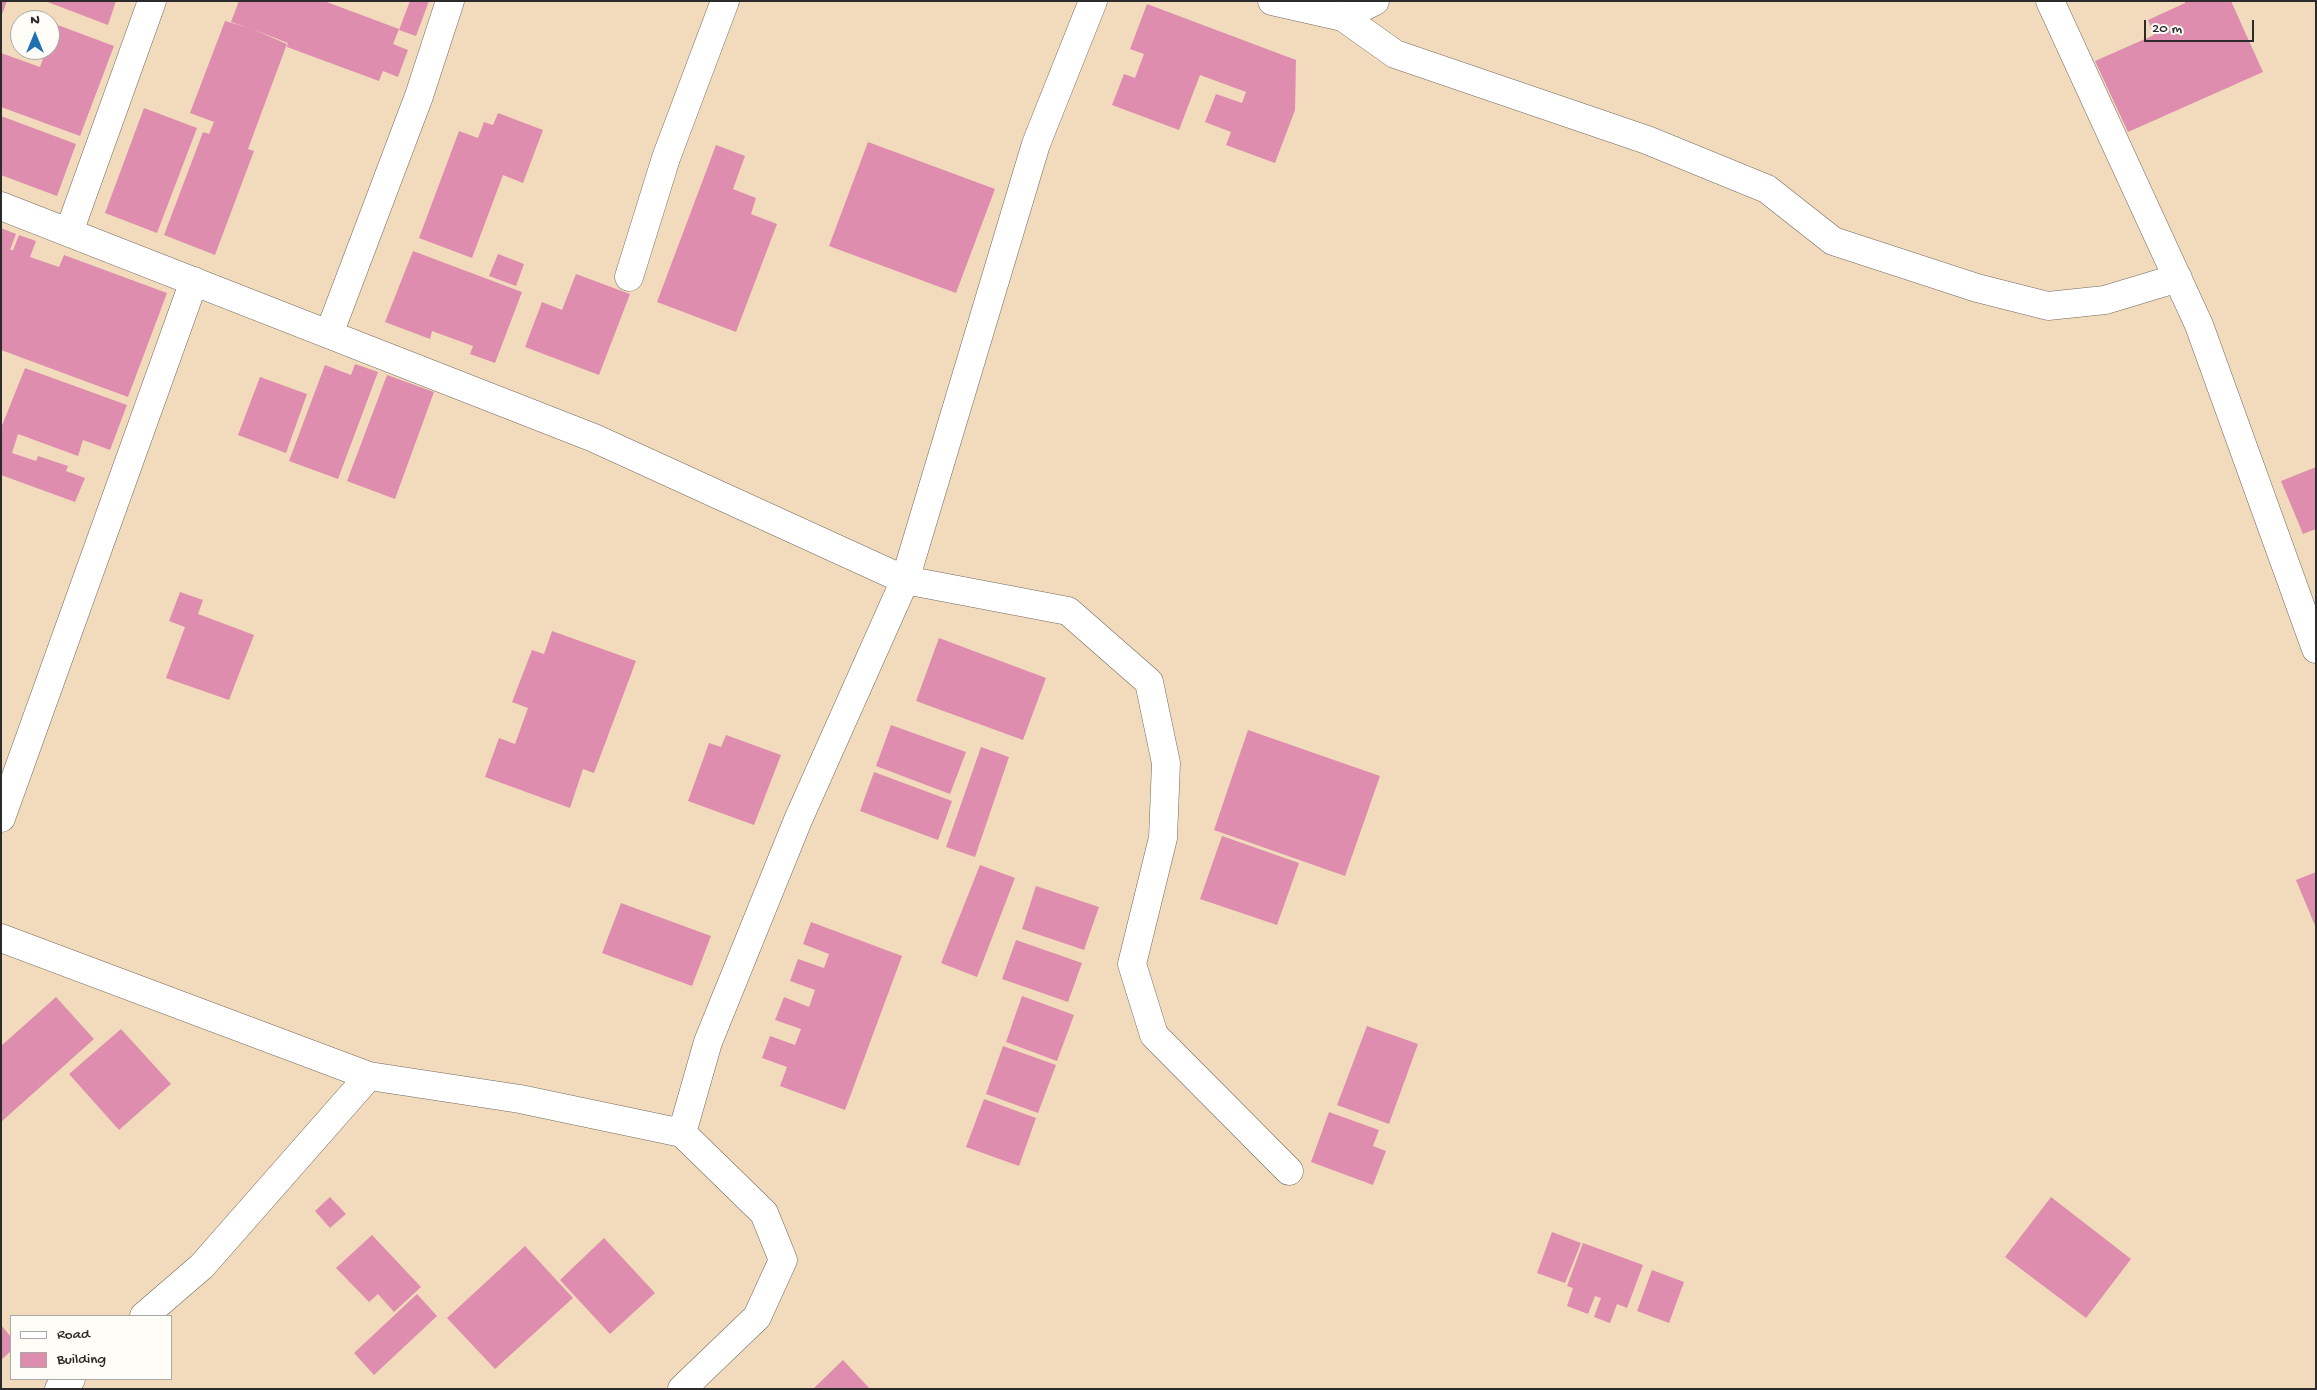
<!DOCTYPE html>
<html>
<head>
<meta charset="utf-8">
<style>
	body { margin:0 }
	#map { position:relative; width:2317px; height:1390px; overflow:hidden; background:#f2dbbc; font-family:"Gochi Hand",sans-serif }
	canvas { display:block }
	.frame { position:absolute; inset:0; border:2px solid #2b2b2b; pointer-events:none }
	.legend { position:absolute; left:10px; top:1315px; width:162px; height:65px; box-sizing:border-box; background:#fdfcf7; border:1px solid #a9a8a5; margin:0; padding:6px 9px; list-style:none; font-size:15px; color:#2b2b2b }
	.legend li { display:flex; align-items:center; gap:10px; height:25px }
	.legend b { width:25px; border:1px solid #a9a8a5 }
	.north { position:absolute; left:10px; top:10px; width:50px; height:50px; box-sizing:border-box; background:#fdfcf7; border:1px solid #a9a8a5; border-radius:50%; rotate:0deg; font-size:14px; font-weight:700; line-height:20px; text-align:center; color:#2b2b2b }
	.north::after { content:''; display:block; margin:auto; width:18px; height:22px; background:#1f6fb2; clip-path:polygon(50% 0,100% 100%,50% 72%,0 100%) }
	.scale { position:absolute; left:2144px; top:20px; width:110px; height:22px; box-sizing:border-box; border:2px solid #2b2b2b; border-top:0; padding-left:6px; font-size:15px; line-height:18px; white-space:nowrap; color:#2b2b2b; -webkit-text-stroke:4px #fdfcf7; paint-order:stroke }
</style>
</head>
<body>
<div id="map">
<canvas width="2317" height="1390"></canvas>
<div class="frame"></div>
<ul class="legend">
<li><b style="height:6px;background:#fff"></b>Road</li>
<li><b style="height:14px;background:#de8dae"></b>Building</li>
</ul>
<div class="north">N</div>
<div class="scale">20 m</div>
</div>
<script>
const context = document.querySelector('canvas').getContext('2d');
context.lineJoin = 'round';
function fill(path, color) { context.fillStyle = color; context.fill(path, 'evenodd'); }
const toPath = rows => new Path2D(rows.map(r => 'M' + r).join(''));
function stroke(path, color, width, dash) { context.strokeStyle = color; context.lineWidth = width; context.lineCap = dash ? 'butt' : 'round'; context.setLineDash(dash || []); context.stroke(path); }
fill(toPath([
	[1,1,7,1,1,17],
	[45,1,116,1,108,25],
	[239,1,324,1,399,29,393,44,408,50,398,77,383,71,379,81,287,47,288,43,252,29,287,44,248,149,254,151,215,255,164,235,203,132,209,134,214,122,190,113,225,21,249,28,231,22],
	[410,1,429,1,416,36,399,30],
	[2185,1,2231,1,2263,72,2128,132,2095,61,2154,35,2148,20,2185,3],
	[1147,4,1296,60,1295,110,1275,163,1226,145,1231,132,1205,122,1216,94,1242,103,1246,92,1200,75,1179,130,1112,105,1124,74,1135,78,1144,54,1130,49],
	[55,24,114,46,80,136,1,107,1,53,40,67,46,50,50,50,50,39],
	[144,108,197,128,157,233,105,213],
	[498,113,543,130,523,183,503,175,472,258,419,238,459,131,478,138,484,122,493,125],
	[1,116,76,144,57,196,1,175],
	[868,142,995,189,956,293,829,246],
	[716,145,745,156,733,189,756,198,751,214,777,224,736,332,657,302],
	[1,228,16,234,10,250,13,250,19,235,36,241,30,257,59,267,64,255,167,293,128,397,1,350],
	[413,251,522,292,495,363,470,354,473,346,432,331,430,339,385,322],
	[498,254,524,264,516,286,489,276],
	[576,274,630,294,599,375,525,347,542,302,562,310],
	[355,364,378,372,338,479,289,461,325,365,351,375],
	[25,368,127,405,110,450,83,440,78,456,18,434,12,453,36,461,38,456,68,466,66,471,85,478,75,502,1,475,1,428],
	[387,375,434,392,395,499,347,481],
	[260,377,307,394,286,453,238,435],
	[2316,467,2316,529,2303,534,2281,481],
	[180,592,203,600,198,614,254,635,229,700,166,678,185,627,169,621],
	[552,631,636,661,594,773,583,769,570,808,485,777,499,738,515,744,528,708,512,702,532,650,544,654],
	[939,638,1046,678,1023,740,916,701],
	[891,725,966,752,950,794,876,766],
	[1248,730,1380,776,1345,876,1214,830],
	[726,735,781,755,754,825,688,801,709,743,721,747],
	[981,747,1009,757,975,857,946,847],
	[874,772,952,801,938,840,860,811],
	[1222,836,1299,863,1277,925,1200,899],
	[980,865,1015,878,977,977,941,963],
	[2316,872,2316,928,2296,880],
	[1036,886,1099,907,1084,950,1022,929],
	[621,903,711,936,692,986,602,953],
	[811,922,902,956,845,1110,780,1086,787,1067,762,1058,770,1036,795,1045,801,1029,775,1020,784,997,809,1007,815,990,790,981,798,959,824,968,829,954,803,944],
	[1016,940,1082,963,1068,1002,1002,979],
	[1022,996,1074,1015,1057,1061,1006,1042],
	[56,997,94,1039,1,1122,1,1046],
	[1367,1026,1418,1044,1389,1124,1337,1105],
	[121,1029,171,1084,119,1130,69,1074],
	[1003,1046,1056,1065,1038,1113,986,1094],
	[984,1099,1036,1118,1019,1166,966,1147],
	[1329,1112,1379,1130,1373,1146,1386,1151,1373,1185,1311,1162],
	[330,1197,346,1214,330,1228,315,1211],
	[2051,1197,2131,1259,2086,1318,2005,1257],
	[1552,1232,1581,1243,1565,1283,1537,1273],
	[372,1235,421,1287,394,1312,378,1294,369,1302,336,1268],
	[604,1238,655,1293,610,1334,560,1280],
	[1583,1243,1643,1265,1627,1308,1617,1304,1610,1323,1594,1317,1601,1298,1595,1296,1588,1314,1567,1306,1573,1288,1567,1286],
	[525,1246,573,1298,495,1369,447,1318],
	[1652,1270,1684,1282,1669,1323,1637,1311],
	[417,1294,437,1316,374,1375,354,1353],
	[1,1325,11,1337,11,1351,1,1360],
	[843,1360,870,1389,813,1389]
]), '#de8dae');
const minor = toPath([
	[1272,1,1343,17,1395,54,1647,140,1767,189,1833,241,1977,288,2048,306,2105,300,2178,278],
	[2050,1,2199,325,2316,649],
	[1343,17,1375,1],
	[1,206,594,438,905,580,1068,611,1149,682,1166,763,1163,838,1132,964,1154,1035,1289,1171],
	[69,232,152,1],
	[629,277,666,158,725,1],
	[329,334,419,96,450,1],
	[1,818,194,281],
	[1,938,369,1076,520,1099,682,1133,764,1213,783,1260,757,1317,682,1389],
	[682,1133,708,1042,798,820,905,580,1036,144,1093,1],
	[144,1316,202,1266,369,1076],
	[59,1389,71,1379]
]);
stroke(minor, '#71695e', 29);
stroke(minor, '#fff', 28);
</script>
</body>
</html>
